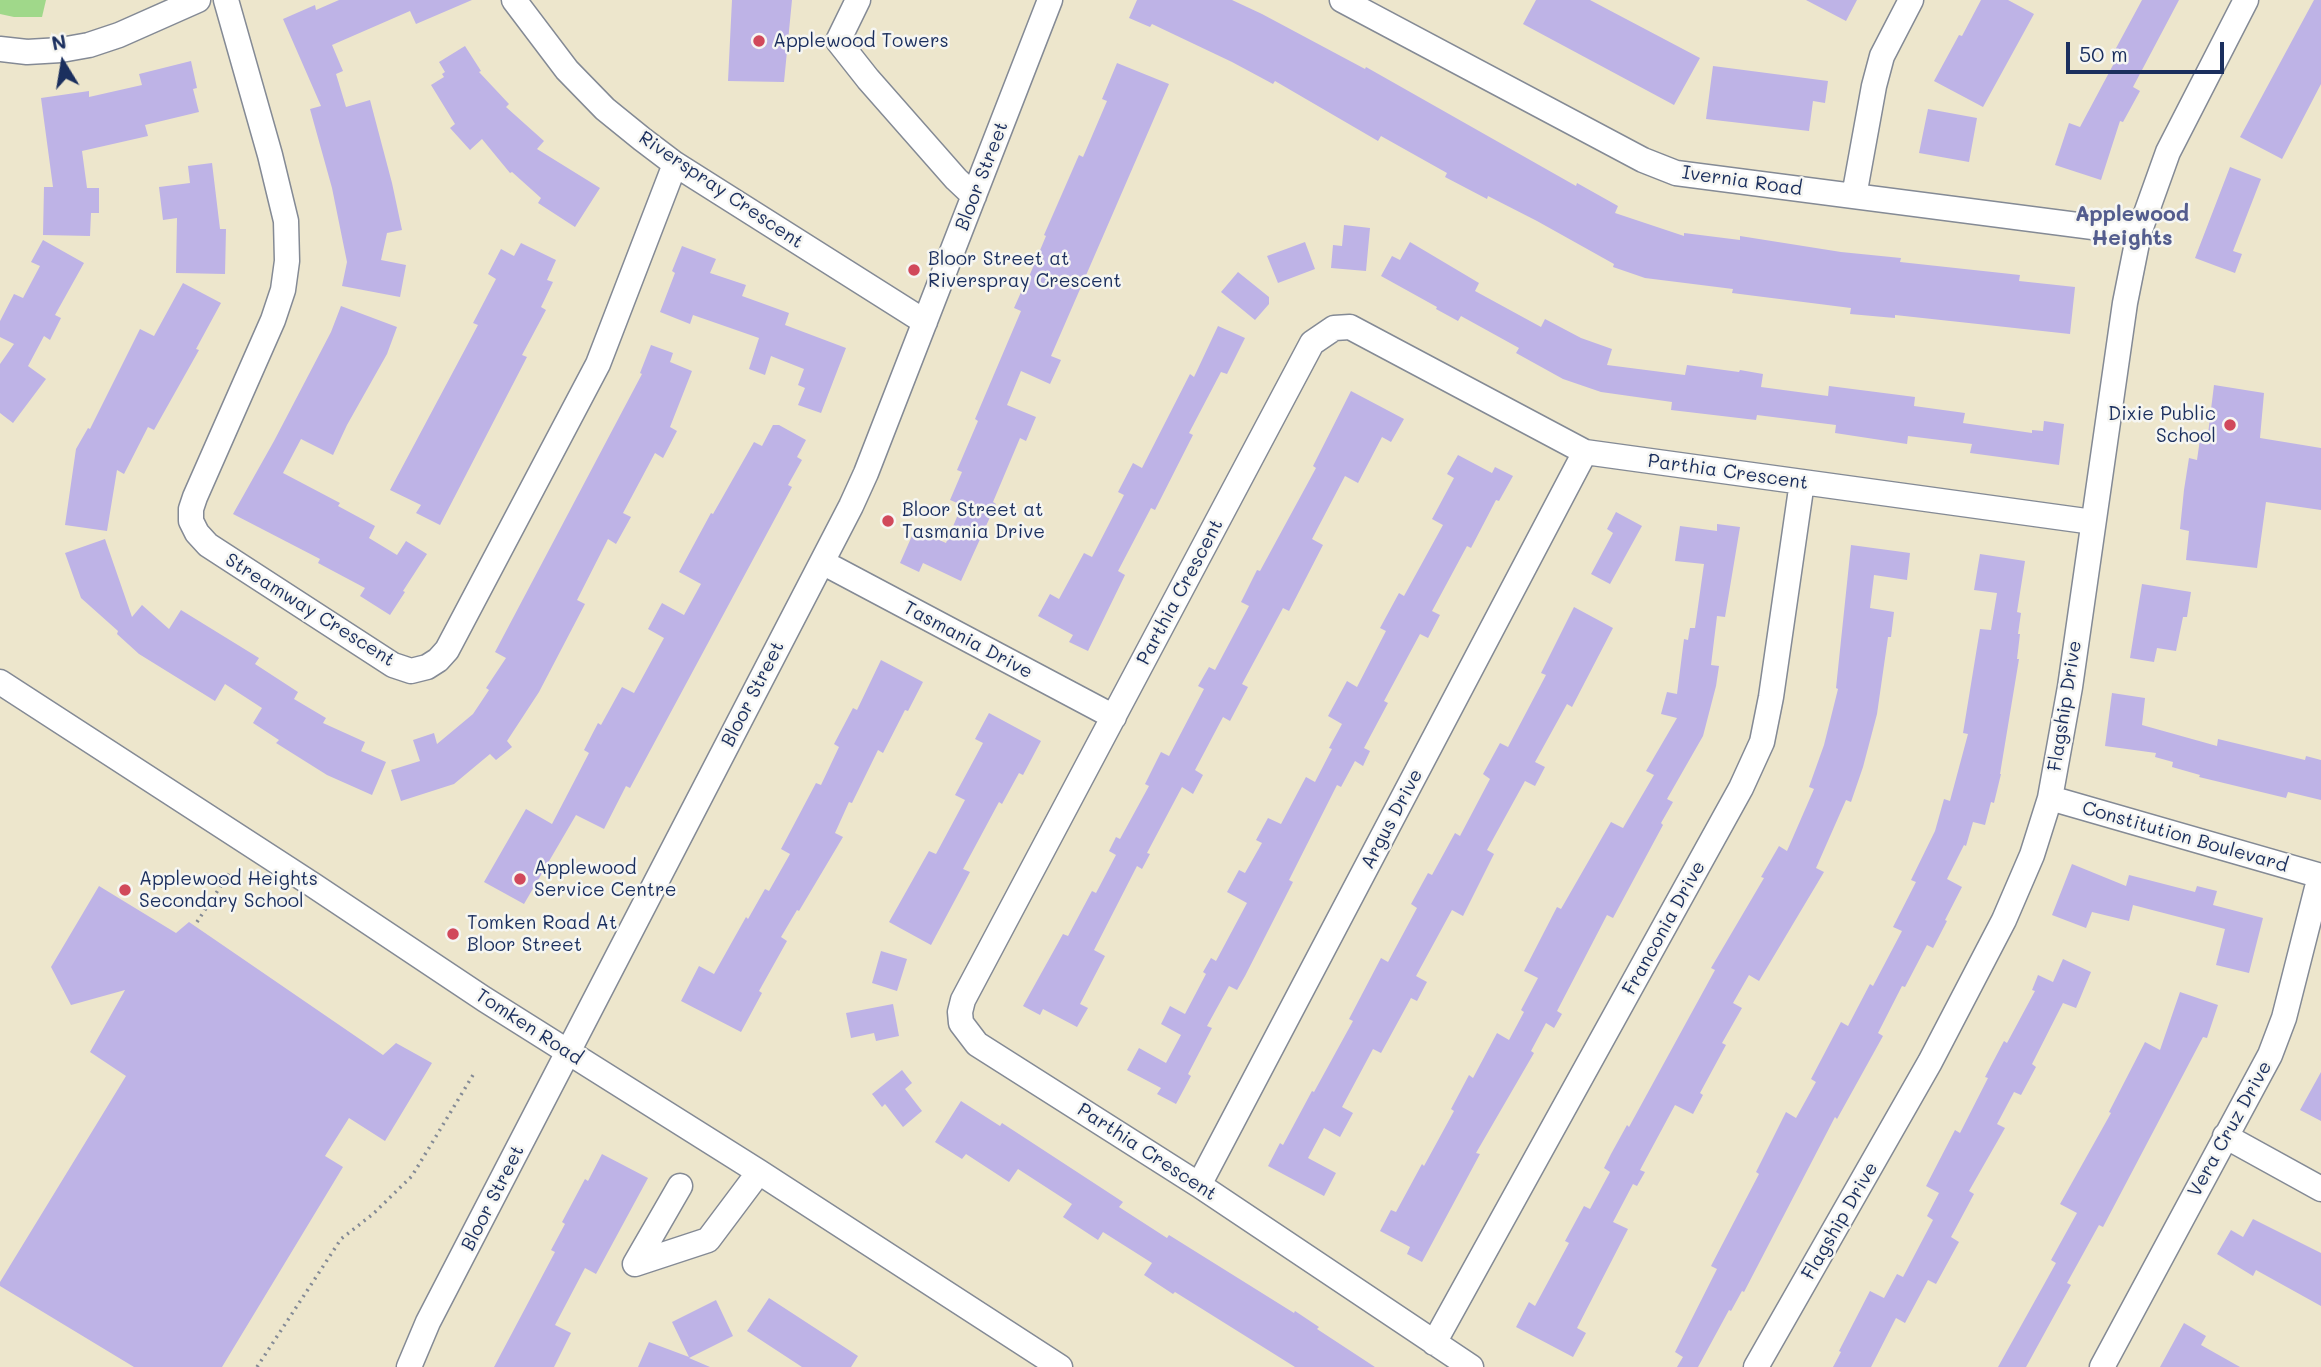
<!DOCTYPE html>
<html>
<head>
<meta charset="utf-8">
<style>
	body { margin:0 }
	#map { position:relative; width:2321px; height:1367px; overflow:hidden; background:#ede6cc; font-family:Mali,sans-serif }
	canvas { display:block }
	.north { position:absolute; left:28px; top:28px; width:70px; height:70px; -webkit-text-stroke:5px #f6f6f2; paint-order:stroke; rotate:349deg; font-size:19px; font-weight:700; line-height:28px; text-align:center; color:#1b2f5e }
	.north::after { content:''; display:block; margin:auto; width:24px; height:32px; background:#1b2f5e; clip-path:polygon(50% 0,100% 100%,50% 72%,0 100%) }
	.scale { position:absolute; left:2066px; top:42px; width:158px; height:32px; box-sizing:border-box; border:4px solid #1b2f5e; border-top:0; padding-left:9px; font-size:21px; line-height:24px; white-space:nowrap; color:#1b2f5e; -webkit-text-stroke:5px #f6f6f2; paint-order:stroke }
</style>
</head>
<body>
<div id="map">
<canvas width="2321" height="1367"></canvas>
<div class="north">N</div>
<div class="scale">50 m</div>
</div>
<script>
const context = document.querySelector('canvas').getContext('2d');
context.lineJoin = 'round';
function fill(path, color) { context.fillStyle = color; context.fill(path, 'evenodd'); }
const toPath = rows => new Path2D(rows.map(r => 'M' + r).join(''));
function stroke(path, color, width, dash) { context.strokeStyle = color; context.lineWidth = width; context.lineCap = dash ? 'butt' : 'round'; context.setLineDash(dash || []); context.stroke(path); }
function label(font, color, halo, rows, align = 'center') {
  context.font = font + ' Mali,sans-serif'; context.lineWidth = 5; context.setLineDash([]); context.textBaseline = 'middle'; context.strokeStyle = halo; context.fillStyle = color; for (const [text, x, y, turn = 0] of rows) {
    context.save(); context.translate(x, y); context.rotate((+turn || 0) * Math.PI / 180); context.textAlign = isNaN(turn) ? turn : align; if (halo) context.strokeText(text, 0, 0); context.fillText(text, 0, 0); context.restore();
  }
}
fill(toPath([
	[0,0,46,0,42,17,14,17,0,14]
]), '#a0d88a');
fill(toPath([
	[339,0,472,0,416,24,410,11,332,45,343,71,336,74,346,107,370,100,392,183,402,230,387,233,381,260,406,265,400,297,342,286,347,262,332,188,310,109,321,106,283,19,315,5,316,10],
	[732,0,792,0,784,82,728,81],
	[1137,0,1232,0,1262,14,1365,69,1366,67,1576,186,1577,183,1618,206,1615,213,1684,236,1684,233,1740,240,1740,236,1841,252,1901,258,1900,262,2020,275,2019,281,2075,287,2070,334,1895,315,1895,318,1850,314,1851,308,1732,293,1733,289,1645,278,1613,267,1614,264,1537,221,1488,196,1487,199,1445,177,1447,173,1381,136,1378,141,1275,81,1273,84,1232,62,1152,24,1150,27,1129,18],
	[1536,0,1590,0,1700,58,1674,105,1523,24],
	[1806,0,1857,0,1846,21],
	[1981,0,2008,0,2034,14,1983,107,1934,81,1959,35,1962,36],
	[2142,0,2179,0,2133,87,2140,91,2123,122,2120,121,2101,180,2055,165,2069,123,2080,127,2120,52,2115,50],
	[2314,0,2321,0,2321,84,2282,159,2240,137],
	[465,46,481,71,479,72,509,104,506,107,544,141,537,149,600,188,575,227,538,203,541,198,512,172,510,173,482,139,470,150,450,128,455,124,431,85,444,77,442,74,445,72,439,62],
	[191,61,197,88,193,89,199,112,145,125,148,136,82,151,87,188,99,188,99,213,91,213,90,236,43,235,44,187,53,187,41,98,89,91,89,97,142,85,139,74],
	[1117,63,1169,84,1051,356,1061,360,1050,384,1021,371,1007,405,1036,417,1026,441,1020,438,993,502,996,504,961,581,923,563,919,572,900,563,915,529,946,543,962,505,950,500,962,472,957,470,978,421,975,419,1021,311,1014,308,1022,290,1023,291,1046,236,1044,235,1079,155,1083,157,1107,101,1102,99],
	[1713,66,1828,81,1825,103,1813,101,1809,131,1706,119],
	[1928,109,1977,118,1969,162,1919,153],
	[212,163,220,229,226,229,225,274,176,273,177,218,163,220,159,187,190,183,188,166],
	[2230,167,2261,179,2233,251,2242,254,2235,273,2195,258],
	[1344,225,1370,228,1366,271,1331,268,1333,245,1342,246],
	[43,240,84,263,55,315,61,318,50,340,44,336,28,366,46,379,13,423,0,413,0,364,14,344,0,337,0,321,14,294,23,298,40,266,31,262],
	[1305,242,1315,269,1278,283,1267,256],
	[1410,242,1479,283,1475,291,1541,327,1545,319,1581,338,1612,349,1607,365,1685,375,1687,365,1739,372,1740,370,1763,374,1761,387,1828,396,1829,386,1915,397,1914,406,1965,413,1963,423,2032,433,2032,430,2043,431,2044,421,2064,424,2059,465,1970,453,1972,444,1908,436,1907,444,1835,433,1836,425,1757,415,1756,420,1671,410,1672,402,1601,392,1563,379,1516,353,1519,348,1461,316,1458,321,1436,309,1437,307,1381,276,1392,256,1400,260],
	[521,243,556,260,547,280,553,282,541,307,546,310,522,355,527,357,440,525,416,513,421,505,390,490,478,325,473,323,496,279,488,274,501,249,514,256],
	[682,246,716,259,710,273,746,285,742,296,789,313,785,325,846,348,821,413,798,405,805,388,798,385,804,369,771,356,765,375,749,369,759,338,693,315,690,324,660,312,675,273,672,271],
	[1238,272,1269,297,1269,304,1255,320,1221,292],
	[183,283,221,303,196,349,199,350,154,430,148,427,124,474,117,470,107,531,65,525,76,449,88,428,90,429,140,329,154,336],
	[341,306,397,327,387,354,347,425,333,455,301,439,283,473,340,503,338,506,375,526,369,538,397,555,406,541,427,554,403,591,405,592,390,615,360,596,365,588,318,563,320,559,233,514,274,441,331,332],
	[1218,326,1245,338,1227,374,1221,372,1189,433,1193,435,1155,510,1151,508,1118,571,1125,575,1088,651,1069,642,1073,635,1038,616,1050,594,1059,599,1084,553,1092,557,1124,495,1118,492,1133,463,1142,468,1190,374,1194,377],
	[651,345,673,353,670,362,692,371,670,427,677,431,663,458,655,453,623,513,631,517,616,544,608,539,577,600,585,604,539,692,507,741,512,747,496,760,490,754,454,784,401,801,391,770,420,761,413,740,434,733,437,744,473,714,489,690,486,688,506,658,495,652,642,374,640,373],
	[2214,385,2264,393,2260,438,2321,448,2321,510,2266,502,2257,568,2186,560,2189,531,2180,529,2184,490,2189,458,2197,460,2201,432,2208,434],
	[1351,391,1404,419,1391,442,1382,437,1358,483,1345,476,1312,539,1323,545,1289,611,1283,608,1242,684,1248,687,1230,721,1223,717,1195,770,1203,775,1193,794,1182,787,1147,853,1150,854,1142,869,1137,866,1094,950,1105,956,1080,1004,1088,1008,1077,1027,1043,1009,1040,1015,1023,1006,1063,934,1068,936,1092,891,1096,893,1116,855,1109,851,1116,837,1120,839,1149,786,1145,784,1161,752,1169,756,1204,689,1198,686,1209,667,1215,670,1249,606,1241,602,1257,570,1260,571,1316,468,1313,466],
	[773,425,779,425,806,440,797,457,802,460,788,485,792,487,630,788,626,786,604,829,576,815,524,904,484,882,526,809,552,824,589,753,584,750,598,723,601,725,622,687,634,693,664,638,648,629,662,603,684,615,701,584,679,572,711,513,713,514,754,442,762,446],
	[1458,455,1492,473,1495,467,1513,476,1499,501,1496,500,1471,548,1467,546,1432,611,1440,615,1428,638,1420,634,1384,701,1388,703,1364,748,1370,751,1363,766,1355,761,1341,787,1337,785,1289,880,1293,882,1245,976,1237,990,1229,986,1207,1026,1212,1028,1188,1074,1191,1076,1176,1104,1157,1094,1161,1088,1127,1070,1139,1048,1166,1063,1181,1035,1161,1024,1170,1006,1185,1014,1206,974,1203,972,1211,958,1216,961,1247,903,1227,892,1239,870,1245,873,1262,843,1256,840,1268,818,1281,824,1306,777,1315,782,1332,749,1329,748,1342,724,1328,716,1347,681,1357,687,1386,631,1380,628,1399,593,1404,596,1443,525,1432,519,1454,478,1447,474],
	[1616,512,1642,526,1610,584,1591,574,1613,533,1607,529],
	[1717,524,1740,527,1725,617,1717,616,1711,665,1719,666,1716,686,1703,736,1667,799,1673,802,1661,823,1663,825,1613,918,1607,915,1557,1011,1562,1014,1554,1028,1546,1023,1531,1051,1534,1053,1476,1153,1480,1154,1422,1262,1407,1254,1410,1247,1380,1231,1391,1210,1396,1212,1422,1164,1424,1166,1454,1111,1451,1109,1469,1075,1473,1078,1497,1033,1509,1040,1524,1012,1521,1010,1538,978,1524,971,1557,907,1561,909,1611,822,1623,828,1654,775,1646,771,1677,718,1661,714,1667,692,1677,694,1684,639,1688,640,1690,628,1695,628,1704,564,1675,561,1680,526,1717,531],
	[105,539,132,617,142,605,169,629,181,610,259,658,255,664,298,692,294,699,326,718,323,723,365,742,361,751,386,762,372,795,327,775,276,743,279,740,253,723,262,708,225,684,215,701,139,654,117,634,118,631,81,598,65,553],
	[1851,545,1910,553,1907,580,1874,575,1870,608,1894,612,1891,637,1888,637,1877,714,1863,767,1851,802,1846,800,1816,868,1824,872,1759,981,1749,975,1733,1003,1742,1008,1722,1043,1726,1045,1700,1093,1703,1095,1693,1114,1675,1105,1640,1170,1645,1172,1637,1186,1633,1184,1613,1222,1628,1229,1577,1328,1586,1333,1573,1357,1516,1327,1529,1302,1535,1306,1569,1243,1565,1241,1584,1206,1590,1209,1610,1172,1604,1168,1611,1154,1627,1125,1629,1127,1715,970,1711,968,1764,878,1761,877,1779,846,1787,851,1814,789,1809,787,1824,745,1838,689,1836,688],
	[1980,554,2025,561,2017,612,2021,613,2018,634,2020,634,2017,659,2019,659,2000,774,2001,774,1994,803,1991,802,1985,825,1973,822,1966,846,1964,845,1947,879,1962,887,1945,920,1947,921,1933,948,1927,945,1905,987,1902,986,1878,1033,1883,1036,1837,1119,1835,1117,1744,1292,1742,1291,1731,1311,1729,1310,1698,1367,1677,1367,1683,1357,1675,1352,1717,1269,1711,1266,1759,1174,1756,1172,1786,1112,1796,1118,1816,1082,1811,1079,1841,1022,1848,1026,1870,984,1873,986,1902,931,1893,927,1916,882,1911,880,1935,831,1944,799,1950,801,1968,734,1963,733,1980,629,1991,630,1997,593,1974,590],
	[2142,584,2191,592,2187,617,2183,617,2176,651,2157,648,2154,662,2130,658],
	[1574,607,1613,628,1572,707,1567,704,1535,762,1545,767,1535,786,1525,781,1487,850,1494,854,1463,916,1452,910,1416,976,1427,982,1417,1001,1411,998,1381,1053,1373,1049,1342,1107,1353,1113,1340,1137,1324,1128,1308,1158,1336,1173,1324,1196,1268,1166,1280,1143,1283,1145,1312,1091,1314,1092,1353,1021,1349,1019,1381,958,1388,962,1417,908,1411,904,1428,873,1432,875,1455,833,1460,836,1490,779,1483,774,1500,743,1508,747,1546,675,1541,673],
	[881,660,923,682,908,711,905,710,883,753,878,750,852,803,849,802,835,833,843,837,799,911,797,910,781,937,787,941,759,991,762,993,741,1032,681,1001,699,966,714,974,746,917,748,919,765,889,769,891,790,854,781,849,816,783,821,785,839,747,834,744,853,708,857,710],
	[2112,693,2145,698,2142,725,2217,746,2218,739,2305,760,2306,756,2321,760,2321,800,2288,792,2286,798,2199,777,2200,775,2172,767,2173,762,2155,757,2156,753,2105,746],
	[989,713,1041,741,1023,775,1019,773,1002,804,999,802,963,869,970,872,931,945,889,922,929,851,936,854,965,800,955,795,983,743,975,739],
	[2072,864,2126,886,2129,875,2195,892,2197,886,2217,891,2213,905,2263,918,2249,973,2216,965,2225,929,2133,905,2129,921,2092,912,2086,928,2052,915],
	[99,886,176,933,189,922,383,1055,396,1043,432,1063,385,1141,349,1118,325,1156,343,1167,222,1367,134,1367,0,1286,0,1282,126,1076,90,1052,125,990,71,1005,51,967],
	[881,951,907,959,897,991,872,983],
	[2063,959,2091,972,2076,1008,2063,1003,2032,1064,2036,1067,2021,1095,2014,1092,1997,1124,2005,1128,1969,1191,1974,1194,1951,1237,1959,1242,1936,1284,1928,1280,1905,1323,1896,1318,1871,1367,1833,1367,1841,1352,1839,1351,1870,1291,1884,1298,1897,1274,1903,1277,1933,1220,1927,1216,1939,1193,1926,1186,1955,1130,1960,1133,1988,1078,1985,1077,2004,1041,2007,1043,2035,991,2032,990,2038,975,2053,982],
	[2180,992,2218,1005,2207,1038,2203,1037,2103,1227,2099,1225,2067,1283,2071,1285,2026,1367,1998,1367,2056,1263,2051,1260,2077,1213,2060,1204,2111,1113,2109,1112,2145,1042,2160,1050],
	[893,1004,899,1036,876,1041,874,1033,851,1038,846,1013],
	[902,1070,912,1083,905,1089,922,1111,903,1127,885,1104,882,1107,872,1094],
	[2321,1072,2321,1121,2300,1110],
	[961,1101,1000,1126,1002,1123,1123,1202,1119,1207,1167,1238,1169,1235,1294,1313,1295,1311,1319,1327,1317,1329,1375,1367,1295,1367,1175,1292,1173,1294,1144,1275,1152,1263,1103,1232,1098,1240,1063,1217,1072,1204,1018,1169,1009,1182,966,1154,962,1159,935,1142],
	[602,1154,648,1178,596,1274,585,1268,555,1325,571,1333,554,1367,494,1367,555,1252,551,1250,565,1224,562,1222,585,1179,588,1181],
	[2253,1219,2321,1253,2321,1306,2256,1270,2253,1276,2217,1254,2231,1230,2243,1237],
	[769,1298,858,1356,851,1367,802,1367,747,1331],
	[716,1300,733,1336,689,1358,710,1367,638,1367,649,1342,689,1357,672,1322],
	[2184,1323,2206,1336,2201,1345,2240,1367,2160,1367]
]), '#beb3e6');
const minor = toPath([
	[226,0,270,155,286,221,287,261,283,290,273,320,195,497,191,509,191,521,197,533,208,545,393,665,411,671,427,667,438,660,447,650,598,364,675,164],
	[514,0,567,70,605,109,642,139,675,164,925,322],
	[858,0,838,41,868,79,956,179,974,196],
	[1342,0,1643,160,1676,173,2139,233],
	[0,49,27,52,61,50,89,45,119,35,198,0],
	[1854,196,1874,86,1882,56,1911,0],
	[822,562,1114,717],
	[0,682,313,885,484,999,759,1172,1060,1367],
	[2050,798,2321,876],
	[2225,1136,2321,1189],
	[1199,1185,1585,452],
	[680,1186,635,1264,708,1240,759,1172],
	[1434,1343,1741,788,1762,742,1771,697,1802,482],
	[409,1367,428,1322,851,506,866,473,1050,0],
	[1471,1367,1199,1185,977,1044,961,1023,960,1012,963,1000,1312,343,1334,328,1350,327,1585,452,2093,522],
	[1756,1367,1930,1062,2004,920,2032,855,2050,798,2070,687,2125,303,2139,233,2168,152,2246,0],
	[2102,1367,2270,1055,2284,1018,2320,876]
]);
stroke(minor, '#848a95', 27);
stroke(toPath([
	[197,922,230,872],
	[257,1367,341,1239,373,1214,412,1176,473,1075]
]), '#848a95', 3.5, [2, 5]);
stroke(minor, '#fff', 24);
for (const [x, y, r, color] of [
	[759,41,7,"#d1495b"],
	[914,270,7,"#d1495b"],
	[2230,425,7,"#d1495b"],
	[888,521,7,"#d1495b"],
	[520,879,7,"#d1495b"],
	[125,890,7,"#d1495b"],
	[453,934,7,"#d1495b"]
]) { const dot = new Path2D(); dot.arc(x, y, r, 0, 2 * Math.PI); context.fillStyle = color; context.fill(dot); stroke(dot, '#f6f6f2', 2.5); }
label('19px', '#1b2f5e', '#f6f6f2', [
	["Applewood Towers",773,41],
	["Bloor Street at",928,259],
	["Riverspray Crescent",928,281],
	["Dixie Public",2216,414,"right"],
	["School",2216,436,"right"],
	["Bloor Street at",902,510],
	["Tasmania Drive",902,532],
	["Applewood",534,868],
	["Service Centre",534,890],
	["Applewood Heights",139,879],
	["Secondary School",139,901],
	["Tomken Road At",467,923],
	["Bloor Street",467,945]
], 'left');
label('19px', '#1b2f5e', '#f6f6f2', [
	["Bloor Street",982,176,-69],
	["Ivernia Road",1742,181,8],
	["Riverspray Crescent",721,190,34],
	["Parthia Crescent",1728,472,8],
	["Parthia Crescent",1180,592,-62],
	["Streamway Crescent",310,610,32],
	["Tasmania Drive",968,640,28],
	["Bloor Street",753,694,-63],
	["Flagship Drive",2065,706,-81],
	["Argus Drive",1392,819,-62],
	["Constitution Boulevard",2185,837,16],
	["Franconia Drive",1664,928,-61],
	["Tomken Road",529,1027,33],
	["Vera Cruz Drive",2230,1129,-61],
	["Parthia Crescent",1147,1152,33],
	["Bloor Street",493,1198,-63],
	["Flagship Drive",1840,1221,-60]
]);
label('bold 21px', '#545d8e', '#f6f6f2', [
	["Applewood",2132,215],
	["Heights",2132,239]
]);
</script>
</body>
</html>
